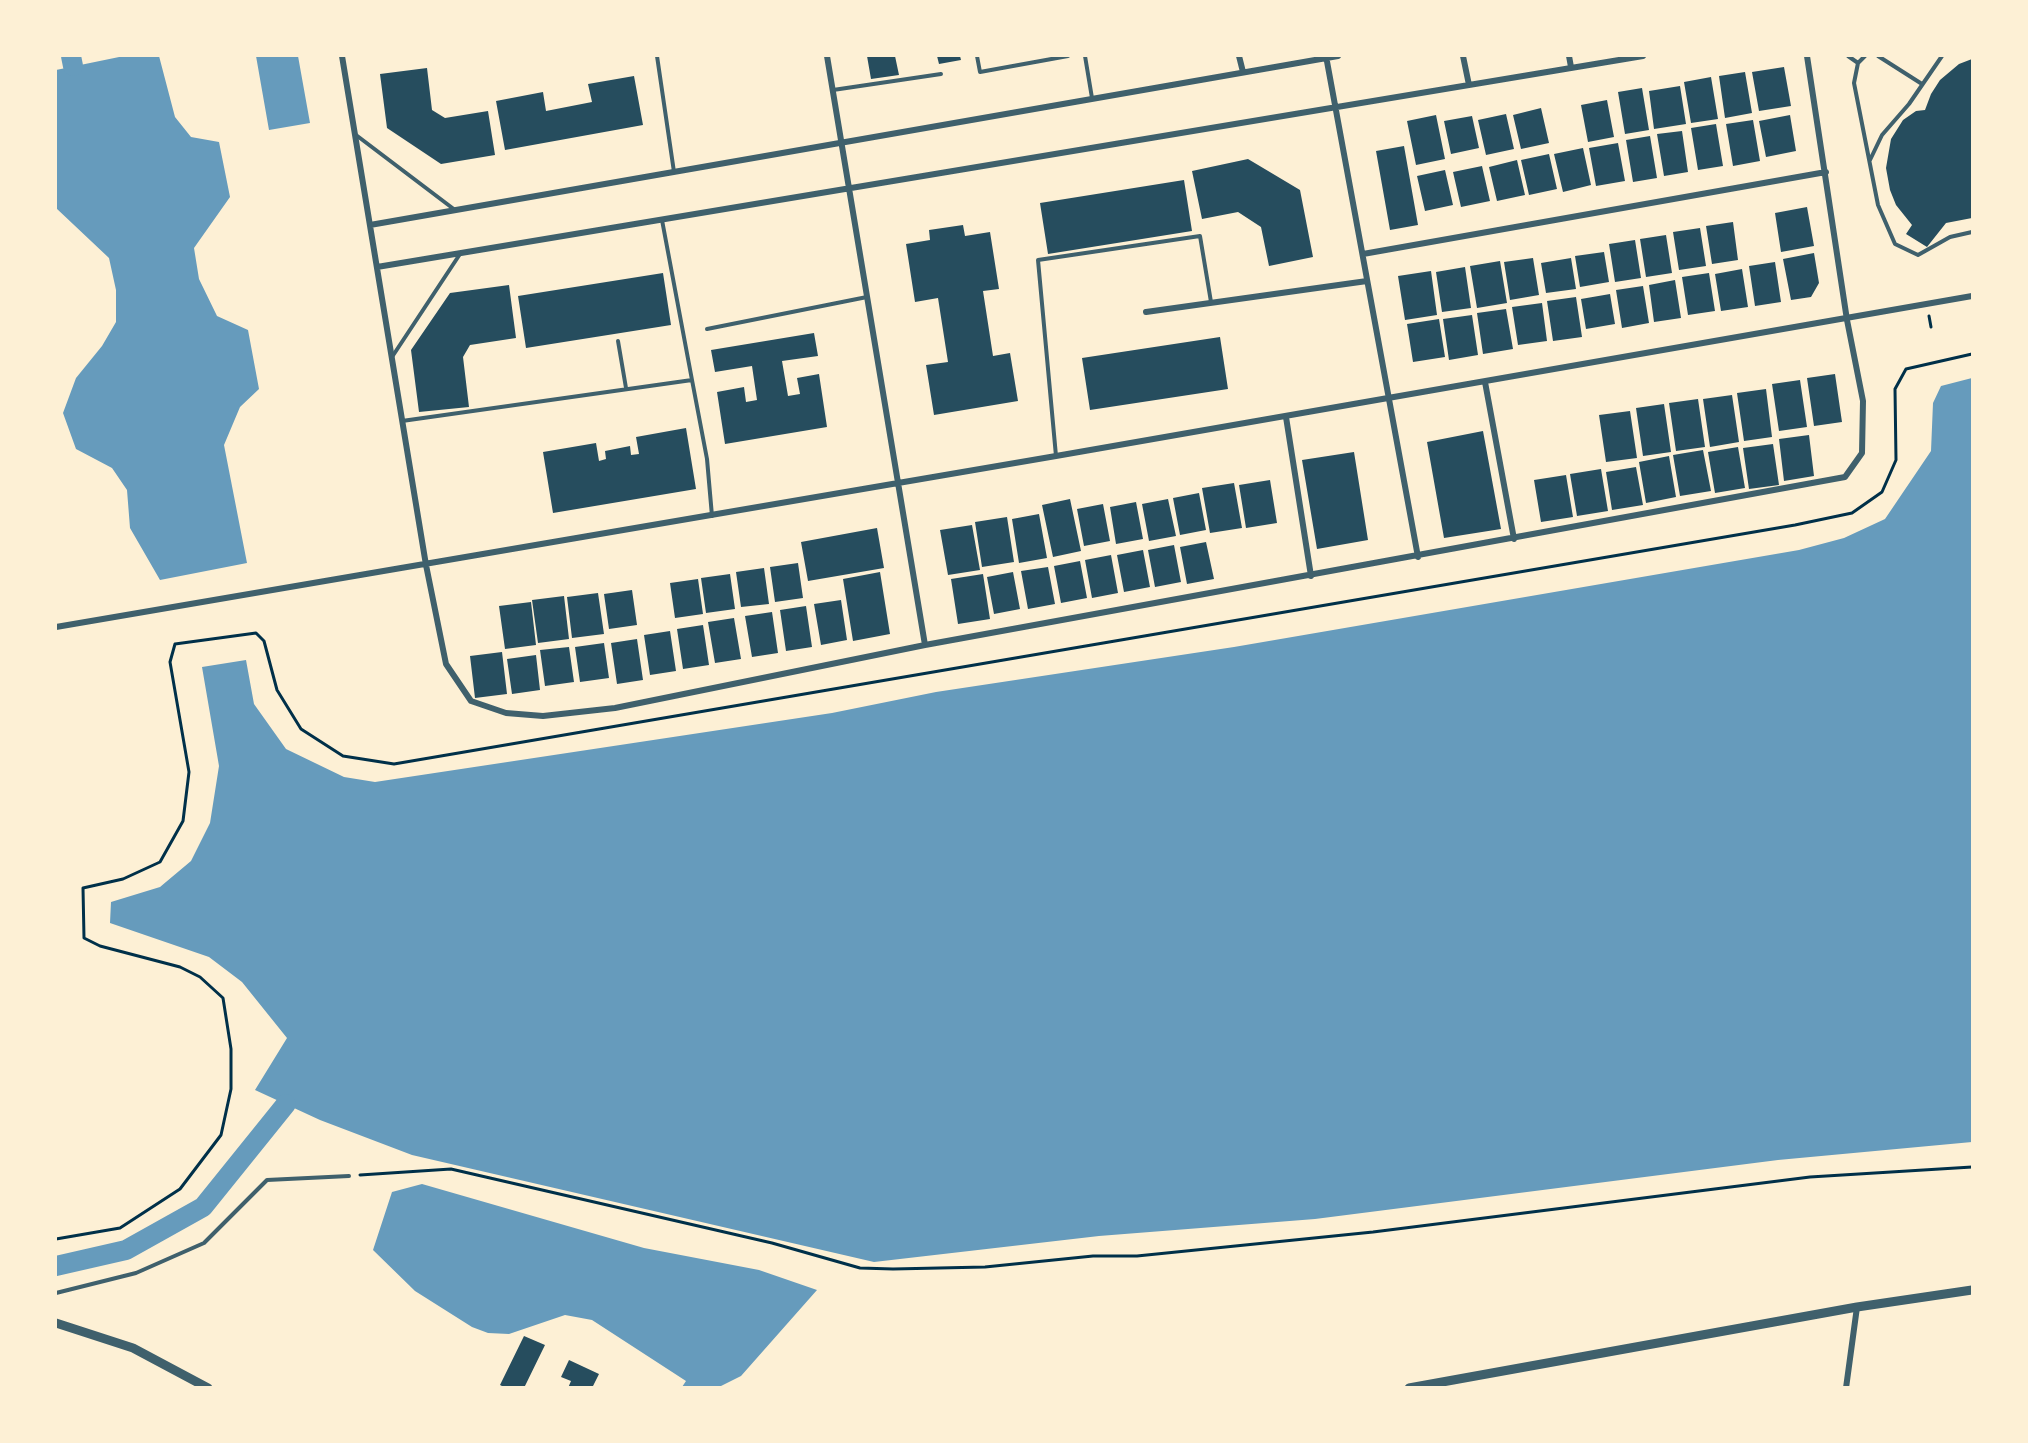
<!DOCTYPE html>
<html>
<head>
<meta charset="utf-8">
<style>
	body { margin:0 }
	#map { position:relative; width:2028px; height:1443px; overflow:hidden; background:#fdf0d5; font-family:"Exo 2",sans-serif }
	canvas { display:block }
	.frame { position:absolute; inset:0; border:57px solid #fdf0d5; pointer-events:none }
</style>
</head>
<body>
<div id="map">
<canvas width="2028" height="1443"></canvas>
<div class="frame"></div>
</div>
<script>
const context = document.querySelector('canvas').getContext('2d');
context.lineJoin = 'round';
function fill(path, color) { context.fillStyle = color; context.fill(path, 'evenodd'); }
const toPath = rows => new Path2D(rows.map(r => 'M' + r).join(''));
function stroke(path, color, width, dash) { context.strokeStyle = color; context.lineWidth = width; context.lineCap = dash ? 'butt' : 'round'; context.setLineDash(dash || []); context.stroke(path); }
fill(toPath([
	[124,56,159,56,175,117,191,137,219,142,230,197,194,248,199,279,217,316,248,330,259,389,240,407,224,445,247,563,160,580,130,528,127,490,112,468,76,449,63,413,76,378,102,346,116,322,116,290,109,258,56,208,56,70],
	[256,56,298,56,310,123,269,130],
	[1972,378,1972,1142,1778,1160,1315,1219,1099,1236,874,1262,412,1155,320,1120,255,1090,287,1038,242,982,209,957,110,923,111,902,160,887,191,861,210,823,219,766,202,667,246,660,254,704,286,749,344,777,375,782,832,713,936,692,1234,647,1799,550,1844,538,1885,519,1931,451,1933,403,1941,386],
	[422,1184,644,1248,759,1270,817,1290,741,1376,719,1387,682,1387,686,1381,592,1320,565,1315,509,1334,488,1333,472,1327,415,1291,373,1250,392,1192]
]), '#669bbc');
stroke(toPath([
	[71,56,73,66],
	[56,1266,126,1250,203,1207,286,1104]
]), '#669bbc', 20);
fill(toPath([
	[867,56,895,56,899,75,871,79],
	[937,56,960,56,961,60,939,64],
	[1972,59,1972,218,1946,223,1927,247,1906,234,1912,225,1896,205,1890,190,1886,168,1891,139,1903,120,1916,111,1925,110,1931,94,1940,80,1959,64],
	[1784,67,1791,106,1759,111,1752,72],
	[427,68,432,110,445,118,488,111,495,155,441,164,387,128,380,74],
	[1745,72,1752,113,1725,118,1719,76],
	[634,76,643,125,505,150,496,101,543,92,546,111,592,102,588,84],
	[1711,77,1718,119,1691,123,1684,82],
	[1680,86,1686,124,1654,129,1649,91],
	[1642,88,1649,130,1625,134,1618,92],
	[1607,100,1614,137,1588,142,1581,105],
	[1541,108,1549,143,1521,149,1513,115],
	[1506,114,1514,149,1486,155,1478,120],
	[1436,115,1445,159,1416,165,1407,121],
	[1790,115,1796,151,1766,157,1759,121],
	[1472,116,1479,148,1451,154,1444,121],
	[1753,120,1760,161,1733,166,1726,124],
	[1716,124,1723,166,1698,170,1691,128],
	[1682,131,1688,172,1664,176,1657,134],
	[1650,136,1657,178,1633,182,1626,140],
	[1618,143,1625,181,1596,186,1589,148],
	[1404,146,1418,225,1390,230,1376,151],
	[1583,148,1591,185,1563,192,1554,154],
	[1549,154,1557,189,1529,195,1521,160],
	[1248,159,1300,190,1313,257,1269,266,1261,227,1238,212,1202,219,1192,171],
	[1517,160,1525,195,1497,201,1489,167],
	[1482,166,1490,201,1461,207,1453,172],
	[1445,170,1453,205,1425,211,1417,176],
	[1184,180,1192,231,1048,254,1040,203],
	[1807,207,1814,246,1781,252,1775,213],
	[1733,222,1738,260,1712,264,1706,226],
	[963,225,965,236,990,232,999,289,983,291,993,356,1010,353,1018,401,934,415,926,365,948,362,938,298,915,302,906,244,930,240,929,230],
	[1700,228,1706,266,1679,270,1673,232],
	[1666,235,1672,273,1646,277,1640,239],
	[1635,240,1641,278,1615,282,1609,244],
	[1604,252,1609,282,1580,287,1575,256],
	[1814,253,1819,283,1811,297,1791,300,1783,259],
	[1533,258,1539,295,1510,300,1504,262],
	[1571,258,1576,289,1546,293,1541,263],
	[1500,261,1507,303,1477,308,1470,266],
	[1775,262,1781,302,1755,306,1749,266],
	[1465,267,1471,308,1442,312,1436,272],
	[1742,269,1748,307,1721,311,1715,274],
	[1431,271,1437,315,1405,320,1398,276],
	[663,273,671,325,526,348,518,296],
	[1709,273,1715,311,1688,315,1682,277],
	[1675,280,1681,318,1654,322,1649,285],
	[509,285,516,338,470,345,463,357,469,407,419,412,411,350,450,293],
	[1643,286,1649,323,1622,328,1616,290],
	[1610,294,1615,324,1586,329,1581,299],
	[1576,297,1582,337,1553,341,1547,301],
	[1542,303,1547,341,1518,345,1512,307],
	[1506,309,1513,349,1483,354,1477,313],
	[1472,315,1478,355,1449,360,1443,319],
	[1439,319,1445,357,1413,362,1407,324],
	[814,333,818,356,782,361,788,396,800,394,797,378,819,374,827,427,725,444,717,392,744,387,746,402,757,400,752,366,715,372,711,350],
	[1220,337,1228,389,1090,410,1082,358],
	[1835,374,1842,422,1814,426,1807,378],
	[1800,380,1807,427,1779,431,1772,384],
	[1766,389,1772,437,1744,441,1737,393],
	[1732,395,1739,442,1710,447,1703,399],
	[1698,399,1705,447,1676,451,1669,403],
	[1664,404,1671,452,1643,456,1636,408],
	[1630,411,1637,458,1606,462,1599,415],
	[686,428,696,489,553,513,543,452,596,443,599,461,606,459,605,451,630,446,631,455,639,454,636,437],
	[1483,431,1501,529,1444,538,1427,442],
	[1809,435,1814,476,1784,481,1779,439],
	[1773,444,1779,485,1749,489,1743,448],
	[1738,447,1745,488,1715,493,1708,452],
	[1703,450,1711,491,1680,496,1673,455],
	[1354,452,1368,540,1317,549,1302,460],
	[1669,456,1676,497,1646,503,1639,462],
	[1636,467,1643,505,1612,510,1606,472],
	[1601,469,1608,511,1577,516,1570,474],
	[1566,475,1573,517,1541,522,1534,480],
	[1270,480,1277,523,1246,528,1239,485],
	[1234,483,1242,528,1210,533,1202,488],
	[1199,493,1206,530,1180,535,1173,498],
	[1070,499,1081,551,1053,557,1042,505],
	[1168,499,1176,536,1149,541,1142,504],
	[1136,502,1143,539,1116,544,1110,507],
	[1103,504,1110,541,1084,546,1077,509],
	[1039,514,1047,558,1019,563,1012,519],
	[1007,517,1014,562,982,567,975,522],
	[972,525,980,570,948,575,940,530],
	[877,528,884,568,808,581,801,542],
	[1206,542,1214,579,1187,584,1180,547],
	[1174,545,1181,582,1155,587,1148,550],
	[1143,550,1150,587,1124,592,1117,555],
	[1111,555,1118,593,1092,598,1085,560],
	[1080,561,1087,598,1061,603,1054,566],
	[798,563,803,598,775,602,770,567],
	[1048,567,1055,604,1028,609,1021,571],
	[764,568,769,604,741,607,736,572],
	[880,572,890,634,853,641,843,579],
	[1013,572,1020,609,994,614,987,577],
	[730,574,735,609,706,613,701,578],
	[983,574,990,619,958,624,951,579],
	[698,579,703,614,675,618,670,583],
	[632,590,637,625,609,629,604,594],
	[598,593,604,634,572,638,567,597],
	[564,596,569,639,538,643,532,600],
	[841,600,847,640,821,645,814,604],
	[531,602,536,645,505,649,499,606],
	[806,606,812,647,786,651,780,610],
	[772,612,778,653,752,657,745,616],
	[734,618,741,659,715,663,708,622],
	[703,625,709,665,683,669,677,629],
	[670,631,676,671,650,675,644,635],
	[637,639,643,680,617,684,611,643],
	[604,643,609,678,580,682,575,647],
	[569,647,574,682,545,686,540,650],
	[502,652,507,694,475,698,470,656],
	[536,655,540,690,512,694,507,659],
	[524,1336,545,1345,524,1388,506,1388,500,1385],
	[569,1360,599,1374,592,1388,568,1388,571,1381,561,1377]
]), '#264d5e');
stroke(toPath([
	[1929,316,1931,327],
	[360,1175,451,1169,772,1243,860,1268,893,1269,985,1267,1093,1256,1137,1256,1373,1232,1810,1177,1972,1167],
	[56,1239,120,1228,180,1189,221,1135,231,1089,231,1049,223,998,200,977,180,967,100,946,84,938,83,888,123,879,160,862,183,821,189,772,170,662,175,644,256,633,264,641,277,690,301,729,343,756,394,764,1795,525,1852,513,1882,492,1896,460,1895,389,1906,369,1972,354]
]), '#003049', 3);
stroke(toPath([
	[657,56,674,172],
	[977,56,980,72,1068,56],
	[1085,56,1092,98],
	[1848,56,1858,63],
	[1865,56,1858,63,1854,83,1878,205,1895,244,1918,255,1950,237,1972,232],
	[1878,56,1922,84],
	[833,90,941,74],
	[356,135,455,210],
	[1870,160,1882,135,1909,104,1942,56],
	[662,220,692,380],
	[707,329,867,297],
	[618,341,626,388],
	[392,357,460,254],
	[402,421,692,380,707,459,712,516],
	[1056,456,1038,260,1200,236,1211,302],
	[56,1293,136,1273,204,1243,267,1180,349,1176]
]), '#3f606c', 4);
stroke(toPath([
	[342,56,426,565,446,664,471,701,506,713,543,716,615,708,925,645,1845,477,1862,453,1863,401,1847,320,1807,56],
	[827,56,925,645],
	[1239,56,1243,72],
	[1326,56,1418,557],
	[1463,56,1469,85],
	[1569,56,1571,67],
	[370,225,1338,56],
	[1363,254,1826,172],
	[377,267,1643,56],
	[1146,312,1367,281],
	[1485,382,1514,539],
	[1286,417,1311,576],
	[56,627,1056,456,1972,296],
	[1846,1388,1857,1307]
]), '#3f606c', 6);
stroke(toPath([
	[56,1323,133,1348,208,1388],
	[1409,1388,1857,1307,1972,1290]
]), '#3f606c', 9);
</script>
</body>
</html>
